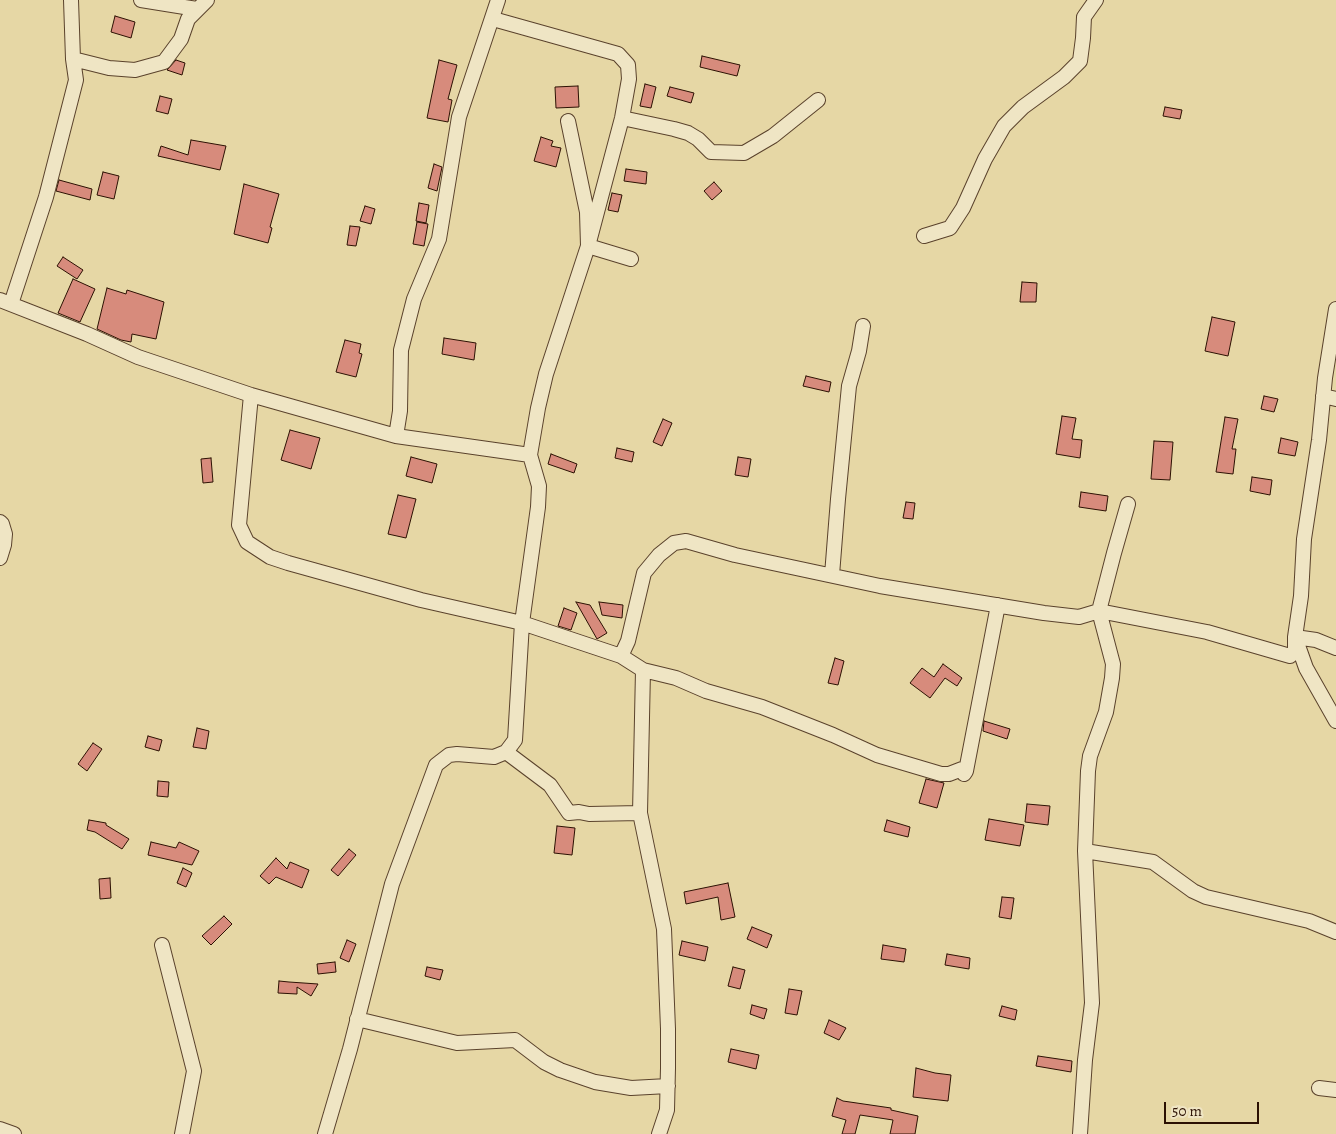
<!DOCTYPE html>
<html>
<head>
<meta charset="utf-8">
<style>
	body { margin:0 }
	#map { position:relative; width:1336px; height:1134px; overflow:hidden; background:#e6d7a5; font-family:Alegreya,serif }
	canvas { display:block }
	.scale { position:absolute; left:1164px; top:1102px; width:95px; height:22px; box-sizing:border-box; border:2px solid #2c1103; border-top:0; padding-left:6px; font-size:15px; line-height:18px; white-space:nowrap; color:#2c1103; -webkit-text-stroke:4px #efe5c4; paint-order:stroke }
</style>
</head>
<body>
<div id="map">
<canvas width="1336" height="1134"></canvas>
<div class="scale">50 m</div>
</div>
<script>
const context = document.querySelector('canvas').getContext('2d');
context.lineJoin = 'round';
function fill(path, color) { context.fillStyle = color; context.fill(path, 'evenodd'); }
const toPath = rows => new Path2D(rows.map(r => 'M' + r).join(''));
function stroke(path, color, width, dash) { context.strokeStyle = color; context.lineWidth = width; context.lineCap = dash ? 'butt' : 'round'; context.setLineDash(dash || []); context.stroke(path); }
const building = toPath([
	[115,16,135,22,131,38,111,32,115,16],
	[702,56,740,65,737,76,700,67,702,56],
	[176,60,185,63,182,75,167,70,176,60],
	[439,60,457,65,448,99,452,100,448,122,427,118,439,60],
	[645,84,656,87,651,108,640,106,645,84],
	[578,86,579,107,556,108,555,87,578,86],
	[670,87,694,93,691,103,667,96,670,87],
	[160,96,172,99,168,114,156,111,160,96],
	[1165,107,1182,110,1180,119,1163,116,1165,107],
	[541,137,553,141,551,146,561,148,556,167,534,161,541,137],
	[191,140,226,146,220,170,158,156,161,146,188,155,191,140],
	[434,164,442,167,437,191,428,188,434,164],
	[626,169,647,172,646,184,624,181,626,169],
	[103,172,119,176,114,199,97,195,103,172],
	[59,180,92,189,90,200,56,191,59,180],
	[714,182,722,191,712,200,704,191,714,182],
	[244,184,279,194,270,227,272,228,268,243,234,234,244,184],
	[612,193,622,195,618,212,608,210,612,193],
	[419,203,429,205,426,223,416,221,419,203],
	[365,206,375,209,371,224,360,221,365,206],
	[417,222,428,224,424,246,413,244,417,222],
	[350,226,360,227,356,246,347,245,350,226],
	[63,257,83,270,77,279,57,266,63,257],
	[73,279,95,289,80,322,58,313,73,279],
	[1022,282,1037,283,1036,302,1020,302,1022,282],
	[107,288,126,294,127,290,164,302,156,339,132,334,131,342,121,340,97,329,107,288],
	[1212,317,1235,322,1228,356,1205,351,1212,317],
	[444,338,476,343,474,360,442,354,444,338],
	[345,340,361,344,359,353,362,354,356,377,336,372,345,340],
	[806,376,831,382,829,392,803,386,806,376],
	[1264,396,1278,399,1274,412,1261,409,1264,396],
	[1062,416,1076,418,1072,439,1082,440,1080,458,1056,454,1062,416],
	[1225,417,1238,419,1232,449,1236,449,1233,474,1216,472,1225,417],
	[663,419,672,423,662,446,653,442,663,419],
	[290,430,320,438,311,469,281,460,290,430],
	[1281,438,1298,442,1295,456,1278,453,1281,438],
	[1154,441,1173,442,1170,480,1151,479,1154,441],
	[617,448,634,452,632,462,615,458,617,448],
	[551,454,577,464,574,473,548,464,551,454],
	[411,457,437,464,432,483,406,476,411,457],
	[738,457,751,459,748,477,735,475,738,457],
	[211,458,213,482,203,483,201,459,211,458],
	[1252,477,1272,480,1270,495,1250,491,1252,477],
	[1081,492,1108,496,1106,511,1079,507,1081,492],
	[398,495,416,499,406,538,388,534,398,495],
	[906,502,915,503,913,519,903,518,906,502],
	[576,602,590,605,607,633,597,639,576,602],
	[599,602,623,605,622,618,602,615,599,602],
	[564,608,577,613,571,630,558,626,564,608],
	[835,658,844,661,838,685,828,683,835,658],
	[943,664,962,678,957,686,945,678,930,698,910,683,922,668,934,677,943,664],
	[984,721,1010,729,1007,739,983,731,984,721],
	[197,728,209,731,206,749,193,747,197,728],
	[148,736,162,740,159,751,145,747,148,736],
	[93,743,102,749,87,771,78,764,93,743],
	[926,779,944,783,937,808,919,803,926,779],
	[158,781,169,782,168,797,157,796,158,781],
	[1027,804,1050,806,1048,825,1025,822,1027,804],
	[989,819,1024,825,1020,846,985,840,989,819],
	[89,820,106,823,106,825,129,839,122,849,95,832,87,830,89,820],
	[887,820,910,827,908,837,884,831,887,820],
	[557,826,575,828,572,855,554,853,557,826],
	[151,842,176,848,179,842,199,851,192,865,148,855,151,842],
	[349,849,356,855,338,876,331,870,349,849],
	[276,858,287,869,290,862,309,870,302,888,276,877,269,884,260,876,276,858],
	[183,868,192,873,186,887,177,883,183,868],
	[110,878,111,898,100,899,99,879,110,878],
	[728,883,735,917,721,920,718,897,686,904,684,892,728,883],
	[1002,897,1014,898,1011,919,999,917,1002,897],
	[224,916,232,924,211,945,202,936,224,916],
	[752,927,772,935,767,948,747,939,752,927],
	[347,940,356,944,349,962,340,958,347,940],
	[682,941,708,947,705,961,679,955,682,941],
	[883,945,906,949,904,962,881,959,883,945],
	[947,954,970,958,969,969,945,965,947,954],
	[335,962,336,972,318,974,317,964,335,962],
	[427,967,443,970,440,980,425,976,427,967],
	[733,967,745,970,740,989,728,986,733,967],
	[279,981,289,982,318,984,311,996,297,987,297,994,278,993,279,981],
	[789,989,802,991,797,1015,785,1013,789,989],
	[752,1005,767,1009,764,1019,750,1014,752,1005],
	[1002,1006,1017,1010,1015,1020,999,1016,1002,1006],
	[829,1020,846,1028,839,1040,824,1033,829,1020],
	[731,1049,759,1055,756,1069,728,1062,731,1049],
	[1038,1056,1072,1061,1071,1072,1036,1066,1038,1056],
	[916,1068,935,1073,951,1075,948,1101,913,1097,916,1068],
	[837,1098,843,1101,891,1108,891,1110,918,1116,915,1134,890,1134,893,1120,860,1115,855,1134,842,1134,846,1120,832,1116,837,1098]
]);
fill(building, '#d78b7c');
stroke(building, '#2c1103', 1);
const street = toPath([
	[141,0,197,9],
	[73,59,109,68,135,70,164,62,181,39,188,19,207,0],
	[622,118,674,129,688,133,698,139,711,152,744,153,773,136,818,100],
	[568,121,587,212,588,246,631,259],
	[924,236,950,228,963,208,985,159,1004,126,1023,107,1064,77,1080,61,1083,38,1084,17,1096,0],
	[0,300,87,334,138,357,251,395,396,436,530,455],
	[11,304,46,197,76,80,73,59,71,0],
	[1336,309,1325,378,1319,440,1304,539,1301,596,1295,637,1306,668,1336,721],
	[251,395,239,525,247,542,270,557,288,563,421,600,522,623,621,656],
	[1323,396,1336,399],
	[396,436,400,411,401,350,414,299,439,239,459,117,498,0],
	[0,522,2,524,5,534,4,545,0,558],
	[832,575,838,499,849,386,859,351,863,326],
	[643,670,676,678,706,691,762,707,833,735,877,755,941,774,949,774,962,769,964,774,966,771,998,605],
	[506,752,550,785,569,813,579,812,589,814,640,813],
	[1085,851,1153,862,1193,891,1206,897,1309,921,1336,932],
	[162,945,194,1071,182,1134],
	[357,1019,457,1043,515,1040,544,1062,560,1070,595,1082,631,1088,668,1086],
	[1319,1088,1336,1090],
	[0,1129,14,1134],
	[325,1134,350,1049,392,884,436,765,449,755,457,754,494,757,506,752,515,740,522,623,538,507,539,486,530,455,538,408,546,374,588,246,622,118,629,79,628,65,618,54,493,19],
	[659,1134,667,1110,668,1068,668,1029,664,929,640,813,643,670,621,656,628,641,644,573,659,555,674,543,686,541,735,555,880,586,1044,613,1079,617,1099,611,1207,632,1290,656,1295,651,1295,637,1316,640,1336,648],
	[1080,1134,1085,1060,1092,1003,1085,851,1088,771,1090,756,1106,712,1112,678,1113,664,1099,611,1114,553,1128,504]
]);
stroke(street, '#5a422c', 16);
stroke(street, '#efe5c4', 14);
</script>
</body>
</html>
